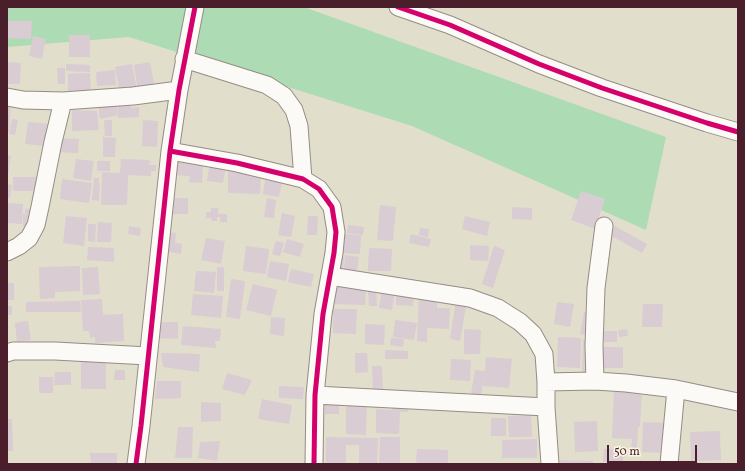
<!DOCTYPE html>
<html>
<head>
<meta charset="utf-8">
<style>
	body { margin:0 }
	#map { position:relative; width:745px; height:471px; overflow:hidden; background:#e2decc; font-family:Vollkorn,serif }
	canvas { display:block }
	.frame { position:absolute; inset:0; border:8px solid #4a1f2b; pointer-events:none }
	.scale { position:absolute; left:607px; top:445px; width:90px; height:18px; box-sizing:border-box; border:2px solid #4a1f2b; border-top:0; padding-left:5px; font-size:12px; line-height:14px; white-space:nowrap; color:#4a1f2b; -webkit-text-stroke:3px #fcf5e5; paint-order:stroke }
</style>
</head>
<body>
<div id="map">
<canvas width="745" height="471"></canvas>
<div class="frame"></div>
<div class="scale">50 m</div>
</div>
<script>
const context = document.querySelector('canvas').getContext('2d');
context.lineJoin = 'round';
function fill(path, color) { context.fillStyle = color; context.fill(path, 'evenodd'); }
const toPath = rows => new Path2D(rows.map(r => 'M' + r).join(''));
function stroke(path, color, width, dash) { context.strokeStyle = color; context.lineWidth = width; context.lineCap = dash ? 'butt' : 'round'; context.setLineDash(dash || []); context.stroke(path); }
fill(toPath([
	[7,7,304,7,666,137,646,230,412,126,129,37,7,47]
]), '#addcb4');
fill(toPath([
	[7,21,32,21,31,39,7,38],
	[69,35,90,35,90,57,69,57],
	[33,36,46,39,42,59,29,56],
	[7,62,21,63,20,84,7,84],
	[150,62,155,89,138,92,134,65],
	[66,64,90,65,90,72,66,71],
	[132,64,137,90,120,93,115,67],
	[57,68,65,68,65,84,58,84],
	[115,70,116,85,97,86,96,72],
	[90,73,91,91,79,91,79,93,68,93,68,74],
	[118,98,131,98,131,108,139,107,139,117,118,118],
	[116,99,118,115,100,119,98,103],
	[7,101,11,101,9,132,7,132],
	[72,110,97,111,99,130,72,131],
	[12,119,18,120,15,135,9,134],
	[104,120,112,120,112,136,105,136],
	[143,120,158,121,157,147,142,146],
	[28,122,48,124,46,146,25,144],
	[103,137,116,138,115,157,103,157],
	[56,138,79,139,78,153,56,152],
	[7,155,11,156,8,175,7,175],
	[76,159,94,161,91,181,73,178],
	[121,159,150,160,149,165,156,165,156,171,151,171,151,176,128,175,127,205,101,205,102,172,120,173],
	[97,161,110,161,110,171,97,171],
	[175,162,203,165,202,183,189,182,190,176,174,175],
	[210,162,226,165,223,183,207,181],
	[228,168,261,174,260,194,228,193],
	[13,177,39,177,39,191,13,191],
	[94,178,99,178,99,185,100,185,99,201,92,200],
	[62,179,92,183,89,203,60,199],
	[265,180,282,183,279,197,263,194],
	[7,184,12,185,10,198,7,198],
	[581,191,605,199,595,229,571,220],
	[173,198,188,198,188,214,172,214],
	[267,198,276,200,274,218,264,217],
	[7,203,23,204,22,224,7,223],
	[380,205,396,207,393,241,377,240],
	[512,207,532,208,532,220,512,219],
	[33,208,34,213,25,214,25,209],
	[211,208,218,208,218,214,227,214,227,222,220,222,220,217,217,217,217,221,212,221,211,218,206,218,206,212,211,212],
	[282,213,295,216,291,237,278,235],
	[23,214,33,215,33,227,23,226],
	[66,216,87,218,84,246,63,243],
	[308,216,318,216,317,235,307,235],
	[465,216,490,222,487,236,462,229],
	[98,222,112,223,111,242,97,242],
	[88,224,96,224,95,242,88,241],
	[348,225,364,227,363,235,347,233],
	[613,225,647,244,642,253,608,234],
	[129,226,141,228,140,236,128,234],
	[420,228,429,229,428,237,419,235],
	[165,232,176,233,175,243,182,244,181,254,165,251],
	[341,234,361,235,360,254,339,253],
	[411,234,431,239,429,247,409,243],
	[206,238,225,241,221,264,201,260],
	[287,239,304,244,300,257,283,252],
	[276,241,284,243,280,256,272,254],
	[470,245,489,246,488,261,470,260],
	[246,246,269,249,266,274,243,271],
	[494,246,505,250,493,288,482,284],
	[88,247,114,248,114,262,87,260],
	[369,248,392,249,391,271,368,271],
	[345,255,359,257,357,271,344,269],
	[336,256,344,257,343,270,335,270],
	[270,261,289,264,286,281,267,277],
	[80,266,80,291,55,292,55,298,40,299,39,267],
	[98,267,100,294,83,295,82,268],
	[217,267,224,267,224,291,217,291],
	[291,269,314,274,311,287,288,282],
	[196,271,216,272,214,293,194,291],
	[231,279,245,281,240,319,226,317],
	[7,283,14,283,14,300,7,300],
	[253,284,277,290,271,316,246,310],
	[330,286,366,288,365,305,329,304],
	[376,289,377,306,369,306,368,290],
	[382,289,395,291,392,310,379,308],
	[396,293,414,294,413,306,396,305],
	[193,294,223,296,221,318,191,315],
	[419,295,437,295,437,308,450,308,449,329,427,328,427,342,417,341],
	[102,299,103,315,123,314,124,341,95,343,95,337,90,338,89,331,83,331,81,300],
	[456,300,467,301,460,341,450,339],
	[80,301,81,312,26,312,26,302],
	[557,302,574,304,570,327,554,324],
	[643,304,663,304,662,327,642,327],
	[7,306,12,306,12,315,7,315],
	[333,309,357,309,356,334,333,333],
	[584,312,593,313,589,336,580,334],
	[271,317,285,318,284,336,270,334],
	[395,320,417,323,414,340,393,337],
	[28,321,31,340,17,342,15,323],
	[156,322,178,322,178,339,156,338],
	[365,324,385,325,384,345,365,344],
	[183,326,221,329,220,341,215,341,216,348,181,345],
	[464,329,481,330,480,354,464,354],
	[627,329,628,336,619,337,618,330],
	[604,331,617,331,617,342,604,342],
	[558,337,581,338,580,368,557,367],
	[391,338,404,339,403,347,390,345],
	[583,339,590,339,589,373,582,373],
	[602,347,623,347,623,368,602,368],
	[385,350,408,351,408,359,385,359],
	[161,353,200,354,199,372,163,367],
	[355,353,367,353,368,372,355,373],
	[486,357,512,359,509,388,483,386,484,375,481,396,471,394,475,370,485,371],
	[451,359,471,360,470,381,450,380],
	[81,360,106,360,106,389,81,389],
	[372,366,382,366,383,391,373,391],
	[115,370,125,370,125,380,114,380],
	[55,372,71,372,71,385,54,385],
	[227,373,252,380,245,395,222,389],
	[39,377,53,377,53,393,39,393],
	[157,381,181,381,181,398,155,399],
	[279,386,304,387,303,399,279,398],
	[614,389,642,391,640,427,638,427,637,451,631,451,632,439,612,438],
	[346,396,367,396,366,435,346,434],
	[325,397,339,397,339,414,325,414],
	[262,399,292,405,289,424,258,419],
	[201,402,221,403,221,421,201,422],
	[392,403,408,403,408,412,400,412,399,434,376,433,376,409,392,410],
	[531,415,532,437,509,437,508,416],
	[491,418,506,418,506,436,491,436],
	[7,419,12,419,13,451,7,451],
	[597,421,598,451,575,452,574,422],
	[643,422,666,423,664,453,642,452],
	[178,427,193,427,192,458,175,458],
	[720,431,721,460,691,461,690,432],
	[326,437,378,438,377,464,359,464,359,445,346,445,346,464,326,464],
	[380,437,400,437,400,464,379,464],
	[537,439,537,458,502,458,502,440],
	[220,441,217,461,198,458,200,442],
	[417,449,448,450,448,464,416,464],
	[604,449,623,449,623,462,603,462],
	[90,453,117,453,117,464,91,464],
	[560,460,593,461,593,464,560,464],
	[688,461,704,463,704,464,688,464]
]), '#d9ccd2');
const minor = toPath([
	[398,7,450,25,539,64,602,88,707,123,738,132],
	[184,59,267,85,284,96,294,110,299,126,303,179],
	[7,97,23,100,63,101,133,96,179,90],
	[170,151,237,163,303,179,319,189,332,207,336,232,334,253,323,314,315,395,314,464],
	[7,252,19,246,29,238,36,225,40,207,53,142,63,101],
	[330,276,470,298,498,308,520,322,533,334,544,354,546,382,546,407,550,464],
	[7,353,13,351,55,351,148,356],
	[595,381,594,346,596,288,604,226],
	[546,382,595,381,626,383,676,389,738,402],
	[315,395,546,407],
	[136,464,141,426,170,151,179,90,195,7],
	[669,464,676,389]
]);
stroke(minor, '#958c85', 19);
stroke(minor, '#fbfaf7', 17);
stroke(toPath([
	[398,7,450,25,539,64,602,88,707,123,738,132],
	[170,151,237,163,303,179,319,189,332,207,336,232,334,253,323,314,315,395,314,464],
	[136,464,141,426,170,151,179,90,195,7]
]), '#d6006c', 5);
</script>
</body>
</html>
